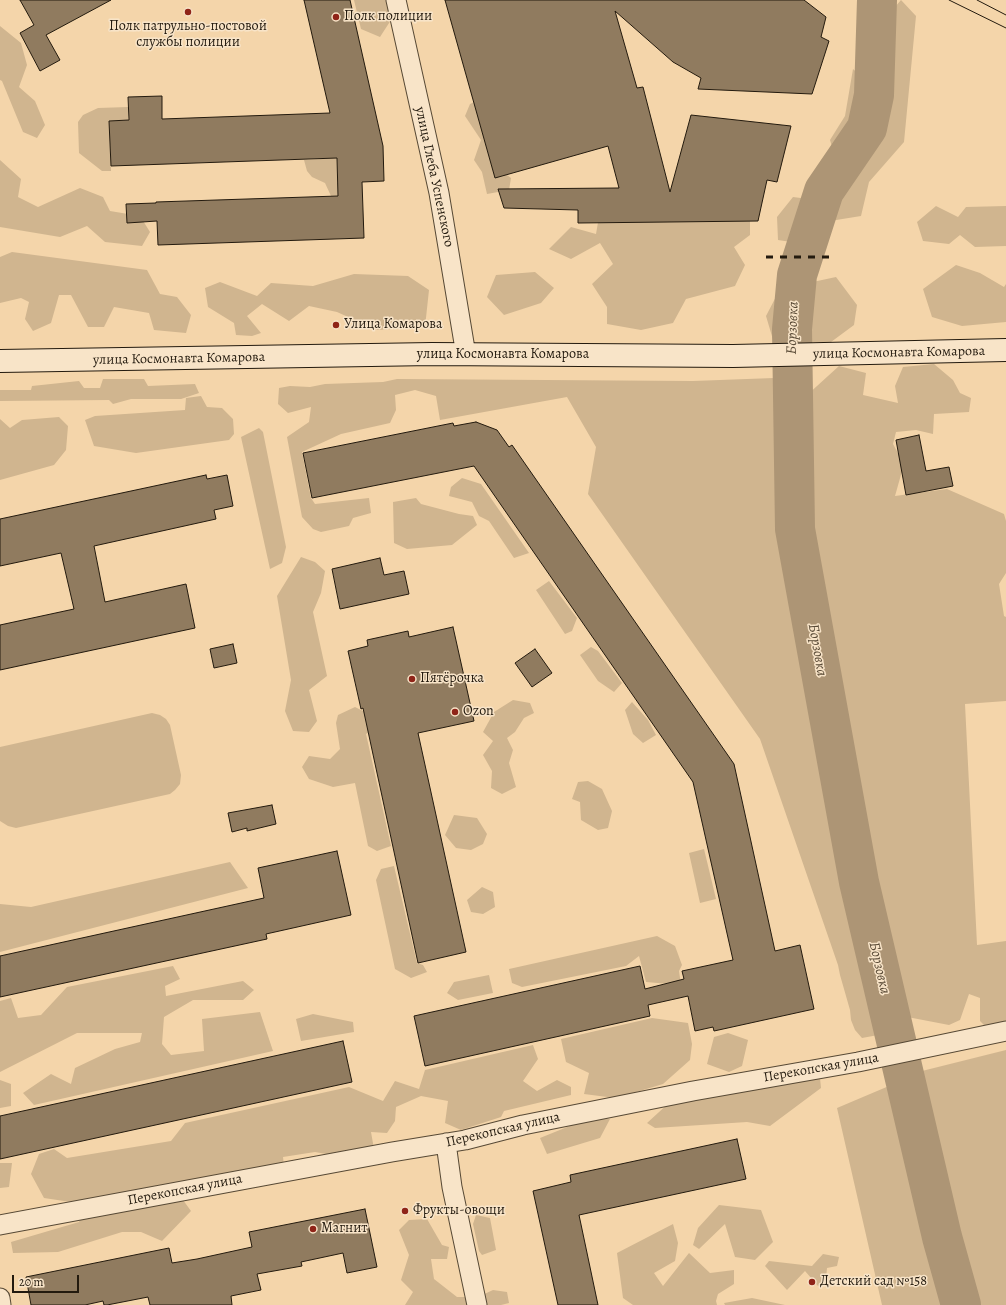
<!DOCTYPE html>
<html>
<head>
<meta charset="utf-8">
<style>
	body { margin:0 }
	#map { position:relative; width:1006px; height:1305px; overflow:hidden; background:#f4d5aa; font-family:Alegreya,serif }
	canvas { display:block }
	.scale { position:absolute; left:12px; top:1275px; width:67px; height:18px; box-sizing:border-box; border:2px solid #231a0e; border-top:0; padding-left:5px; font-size:12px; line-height:14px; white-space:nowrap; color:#231a0e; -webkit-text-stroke:3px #f8e4c8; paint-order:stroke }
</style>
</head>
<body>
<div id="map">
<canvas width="1006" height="1305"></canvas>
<div class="scale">20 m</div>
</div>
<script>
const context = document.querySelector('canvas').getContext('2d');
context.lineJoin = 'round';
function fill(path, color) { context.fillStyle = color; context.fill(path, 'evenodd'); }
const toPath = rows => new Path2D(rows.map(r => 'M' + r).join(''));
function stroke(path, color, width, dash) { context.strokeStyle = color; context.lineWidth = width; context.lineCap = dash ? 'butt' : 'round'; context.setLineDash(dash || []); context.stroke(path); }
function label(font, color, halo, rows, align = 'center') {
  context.font = font + ' Alegreya,serif'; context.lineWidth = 3; context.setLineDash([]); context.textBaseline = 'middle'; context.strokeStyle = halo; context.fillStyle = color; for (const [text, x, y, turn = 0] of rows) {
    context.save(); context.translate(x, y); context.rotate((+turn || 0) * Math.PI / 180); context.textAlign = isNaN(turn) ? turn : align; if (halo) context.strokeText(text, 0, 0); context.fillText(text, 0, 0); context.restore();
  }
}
fill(toPath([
	[354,0,387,0,391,20,380,37,361,29],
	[901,0,916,16,904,142,869,182,861,216,830,221,811,245,778,240,777,217,793,197,832,202,837,181,880,132,888,15],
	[0,26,21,43,27,65,19,87,35,101,45,125,37,138,23,132,2,81,0,80],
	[853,69,866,81,862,95,871,115,859,145,835,157,830,140,845,116],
	[483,98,503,172,511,178,509,190,487,194,482,172,474,160,481,140,465,116,470,104],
	[128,107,128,120,109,121,111,171,102,171,79,153,78,122,83,115,98,108],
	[337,158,337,183,362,182,362,195,331,196,325,183,312,177,307,171,304,160],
	[0,160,21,179,18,197,38,207,80,188,103,197,110,211,140,216,150,232,142,246,105,242,87,226,60,237,0,227],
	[936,206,958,217,966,207,1006,206,1006,246,975,247,960,235,949,244,923,241,917,222],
	[600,211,750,213,750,235,734,247,745,265,735,286,686,299,673,323,641,330,607,324,607,307,592,284,613,264,600,243,571,259,549,249,571,227,596,234],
	[12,252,147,270,160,294,177,297,191,315,186,333,154,330,149,313,114,307,104,327,88,327,71,295,59,295,51,323,33,331,25,319,29,302,21,298,0,303,0,257],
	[956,265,980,273,1004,287,1006,284,1006,322,962,326,932,317,923,289],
	[535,272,554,288,541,303,504,315,487,297,496,275],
	[354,274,408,276,429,290,425,327,377,330,337,312,309,306,289,321,262,304,247,316,261,333,252,336,236,335,234,323,208,307,205,288,220,282,257,296,271,283,313,286],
	[836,277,857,305,854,325,831,342,774,343,766,316,780,289],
	[934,364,953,380,960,393,971,398,969,412,934,414,933,434,916,430,896,432,893,444,904,464,895,496,947,489,1004,514,1006,521,1006,573,999,584,1004,616,1006,617,1006,701,965,704,977,945,1006,941,1006,1025,988,1029,980,1021,980,998,969,994,960,1020,949,1025,897,1015,882,1027,889,1033,862,1038,855,1030,851,1020,850,1010,840,975,838,965,760,739,588,494,596,447,567,397,440,420,436,396,415,390,395,395,396,410,390,423,341,434,302,452,311,498,315,504,369,498,371,513,353,518,349,526,321,532,313,529,302,517,287,437,309,422,311,407,288,413,278,404,279,388,290,386,310,387,325,384,383,382,397,379,693,381,774,378,782,392,806,396,839,366,866,373,863,395,898,403,895,386,903,367],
	[103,379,144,379,148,386,195,384,199,393,181,399,131,399,113,404,109,400,0,401,0,390,31,390,32,386,79,381,84,388,100,388],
	[201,396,207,407,222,408,233,419,234,434,229,440,136,453,94,446,85,420,95,416,185,410,186,398],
	[59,417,68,426,66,450,54,465,0,480,0,419,10,428,22,420],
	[259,428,263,432,286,547,282,563,270,569,241,437],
	[462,478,481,484,529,553,514,558,489,521,479,516,472,502,449,496,451,487],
	[416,498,421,504,459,514,473,516,477,525,452,545,407,549,394,543,393,502],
	[301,557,315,562,325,571,321,593,313,612,327,676,309,690,317,721,309,732,293,731,285,711,291,680,277,596],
	[549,581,577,618,572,631,565,634,536,590],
	[591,647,598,651,622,683,614,692,598,681,580,655],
	[513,700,530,703,534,713,524,718,515,732,507,738,513,750,509,763,516,787,502,794,491,788,492,771,483,755,493,741,483,732,494,712],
	[632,702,648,720,656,735,643,743,633,734,625,710],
	[355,707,369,714,373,730,366,734,391,846,377,851,368,846,355,783,333,787,309,779,302,767,309,756,330,759,340,749,336,723,338,715],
	[152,713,160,715,166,719,170,725,181,775,180,784,175,790,170,794,16,828,8,826,0,821,0,747],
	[588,781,602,789,612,811,608,828,598,830,581,820,580,802,572,799,578,782],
	[454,815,477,818,487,834,483,844,471,850,456,848,445,835],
	[704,849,716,899,700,903,689,853],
	[230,862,248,888,0,952,0,904,31,907],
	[394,866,417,963,423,965,427,972,411,978,395,969,376,880,381,869],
	[482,887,493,892,495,907,483,914,471,912,467,900],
	[657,936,675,946,682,965,679,971,681,985,646,982,639,956,626,966,522,987,512,983,509,969],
	[173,966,180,979,165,986,166,996,243,981,254,990,243,1000,193,1000,164,1017,162,1044,171,1055,204,1051,202,1019,260,1012,273,1051,34,1105,23,1093,51,1074,71,1084,75,1068,115,1049,140,1042,142,1033,77,1033,0,1072,0,1001,11,998,18,1018,41,1015,67,987],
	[489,975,493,993,458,1000,447,993,454,982],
	[313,1014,353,1022,354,1032,301,1041,296,1019],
	[652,1018,688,1023,692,1044,690,1060,663,1084,633,1093,623,1099,584,1094,589,1073,566,1062,561,1039],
	[728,1033,748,1040,742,1066,729,1072,707,1064,714,1037],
	[533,1045,538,1059,523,1081,537,1091,557,1080,571,1087,571,1095,504,1111,501,1117,461,1130,445,1123,448,1101,421,1096,396,1107,395,1121,387,1133,371,1132,374,1149,343,1157,315,1152,283,1157,284,1166,183,1200,191,1211,162,1241,141,1232,122,1232,58,1252,13,1253,11,1242,79,1222,84,1204,44,1198,31,1174,39,1154,54,1149,67,1158,171,1141,185,1123,349,1087,383,1101,395,1081,419,1089,425,1070],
	[1006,1050,1006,1305,882,1305,837,1108,896,1083,924,1078,922,1071],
	[810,1075,820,1078,821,1088,770,1126,747,1122,655,1128,647,1123,670,1102],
	[0,1080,11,1084,11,1106,0,1108],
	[592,1117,610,1119,600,1138,547,1154,540,1138],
	[0,1163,12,1163,9,1187,0,1188],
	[719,1205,761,1210,773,1242,755,1260,735,1257,725,1224,699,1249,693,1245,698,1228],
	[476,1215,490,1218,496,1250,482,1255,479,1251,473,1224],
	[427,1219,442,1245,449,1247,447,1259,431,1259,434,1279,457,1297,478,1297,493,1290,507,1292,509,1303,501,1305,405,1305,413,1292,401,1280,409,1255,399,1230,409,1220],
	[673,1224,678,1243,675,1261,654,1273,663,1286,689,1253,710,1273,734,1270,734,1284,718,1294,716,1301,717,1305,633,1305,623,1298,617,1253],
	[823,1254,839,1257,837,1266,827,1268,826,1279,818,1286,805,1271,787,1290,765,1266,769,1261,812,1266],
	[752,1298,785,1305,725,1305,724,1303]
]), '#d0b58f');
stroke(toPath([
	[877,0,874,95,867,128,824,191,797,275,792,329,795,529,859,882,942,1237,961,1305]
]), '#ad9575', 40);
const building = toPath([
	[20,0,111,0,46,35,60,60,40,71,20,33,34,25,20,0],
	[304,0,350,0,383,146,384,181,362,182,364,238,158,245,157,221,127,223,126,204,156,203,156,202,338,196,337,158,111,166,109,121,129,120,128,97,162,96,162,119,330,113,304,0],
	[445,0,804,0,826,17,821,37,829,41,812,94,698,89,701,78,673,62,615,11,637,88,643,87,670,192,691,115,791,126,777,182,767,180,758,221,578,223,578,210,504,208,498,189,619,188,608,146,495,178,445,0],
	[476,422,497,430,509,447,512,445,734,764,775,951,800,945,814,1009,714,1031,713,1027,695,1031,688,996,648,1005,650,1016,425,1066,414,1016,640,966,645,989,684,979,682,971,733,960,693,782,474,466,312,498,303,453,453,423,454,426,476,422],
	[919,435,926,471,949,467,953,486,906,495,896,440,919,435],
	[206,475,207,479,227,475,233,506,214,510,216,519,94,546,105,602,186,584,195,628,0,670,0,625,74,609,61,553,0,566,0,519,206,475],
	[380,558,384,575,404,571,409,594,340,609,332,569,380,558],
	[453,627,474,721,418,733,466,952,418,963,363,708,361,709,348,651,368,646,367,640,408,631,409,637,453,627],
	[233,644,237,663,214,668,210,649,233,644],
	[535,649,552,673,532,687,515,663,535,649],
	[272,805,276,824,247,831,247,828,232,832,228,813,272,805],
	[337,851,351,915,266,934,267,939,0,997,0,956,264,898,258,868,337,851],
	[343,1041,352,1082,0,1159,0,1116,343,1041],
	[737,1139,746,1179,579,1215,598,1305,558,1305,533,1191,571,1182,570,1175,737,1139],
	[365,1209,377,1267,347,1273,343,1253,301,1262,302,1266,257,1274,261,1290,231,1296,232,1305,150,1305,148,1297,107,1305,104,1305,103,1301,85,1305,31,1305,26,1277,169,1248,172,1263,197,1259,252,1247,249,1232,365,1209]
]);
fill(building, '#907b5f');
stroke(building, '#231a0e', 1);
const street = toPath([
	[396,0,439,193,466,355],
	[446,1143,452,1187,477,1305],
	[0,1225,392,1152,465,1140,523,1125,693,1091,858,1062,1006,1031],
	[0,1298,1,1305]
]);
const secondary = toPath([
	[0,361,432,354,733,356,1006,350]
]);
stroke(street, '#574935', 21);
stroke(secondary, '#231a0e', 24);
stroke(street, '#f8e4c8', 19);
stroke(secondary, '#f8e4c8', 22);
stroke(toPath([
	[949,0,1006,28],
	[977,0,1006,15]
]), '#231a0e', 1);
stroke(toPath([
	[766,257,836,257]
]), '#231a0e', 3, [7, 7]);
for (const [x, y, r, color] of [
	[188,12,4,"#8f2418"],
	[336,17,4,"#8f2418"],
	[336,325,4,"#8f2418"],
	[412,679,4,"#8f2418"],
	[455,712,4,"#8f2418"],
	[405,1211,4,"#8f2418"],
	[313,1229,4,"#8f2418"],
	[812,1282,4,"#8f2418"]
]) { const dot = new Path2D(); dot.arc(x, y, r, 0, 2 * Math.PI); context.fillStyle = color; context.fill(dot); stroke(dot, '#f8e4c8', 1.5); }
label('14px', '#231a0e', '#f8e4c8', [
	["Полк полиции",344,17],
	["Полк патрульно-постовой",188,27,"center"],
	["службы полиции",188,43,"center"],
	["Улица Комарова",344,325],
	["Пятёрочка",420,679],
	["Ozon",463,712],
	["Фрукты-овощи",413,1211],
	["Магнит",321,1229],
	["Детский сад №158",820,1282]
], 'left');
label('14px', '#231a0e', '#f8e4c8', [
	["улица Глеба Успенского",434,177,78],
	["улица Космонавта Комарова",899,353,-1],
	["улица Космонавта Комарова",503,355],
	["улица Космонавта Комарова",179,359,-1],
	["Перекопская улица",821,1068,-10],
	["Перекопская улица",503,1130,-13],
	["Перекопская улица",185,1190,-11]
]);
label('italic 15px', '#5a4b37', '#f8e4c8', [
	["Борзовка",793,328,-88],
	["Борзовка",817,650,80],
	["Борзовка",879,968,77]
]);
</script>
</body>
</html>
